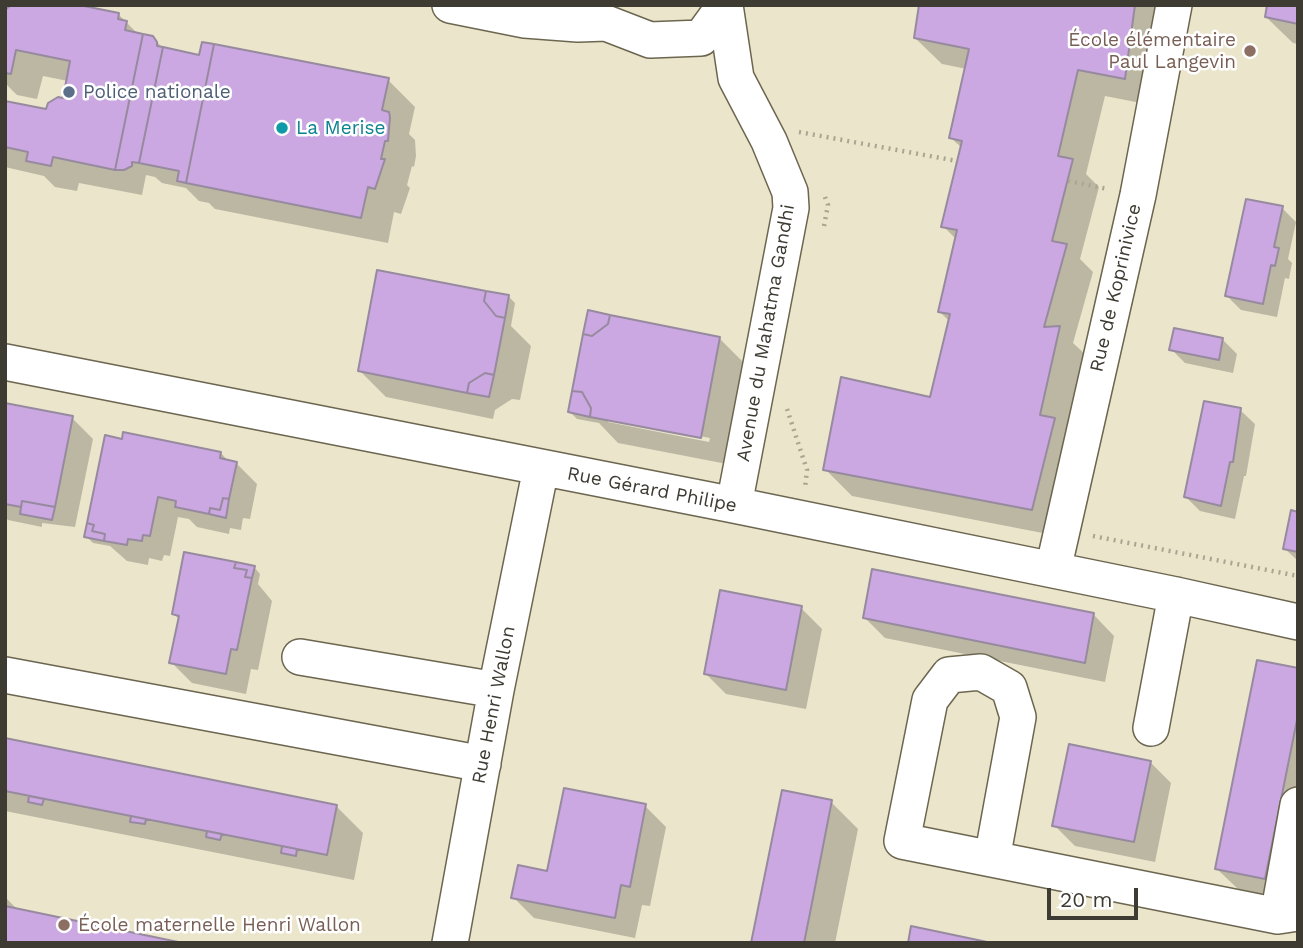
<!DOCTYPE html>
<html>
<head>
<meta charset="utf-8">
<style>
	body { margin:0 }
	#map { position:relative; width:1303px; height:948px; overflow:hidden; background:#ebe5cb; font-family:"Work Sans",sans-serif }
	canvas { display:block }
	.frame { position:absolute; inset:0; border:7px solid #3e3c32; pointer-events:none }
	.scale { position:absolute; left:1047px; top:888px; width:91px; height:32px; box-sizing:border-box; border:4px solid #3e3c32; border-top:0; padding-left:9px; font-size:21px; line-height:24px; white-space:nowrap; color:#3e3c32; -webkit-text-stroke:5px #fff; paint-order:stroke }
</style>
</head>
<body>
<div id="map">
<canvas width="1303" height="948"></canvas>
<div class="frame"></div>
<div class="scale">20 m</div>
</div>
<script>
const context = document.querySelector('canvas').getContext('2d');
context.lineJoin = 'round';
function fill(path, color) { context.fillStyle = color; context.fill(path, 'evenodd'); }
const toPath = rows => new Path2D(rows.map(r => 'M' + r).join(''));
function stroke(path, color, width, dash) { context.strokeStyle = color; context.lineWidth = width; context.lineCap = dash ? 'butt' : 'round'; context.setLineDash(dash || []); context.stroke(path); }
function label(font, color, halo, rows, align = 'center') {
  context.font = font + ' "Work Sans",sans-serif'; context.lineWidth = 5; context.setLineDash([]); context.textBaseline = 'middle'; context.strokeStyle = halo; context.fillStyle = color; for (const [text, x, y, turn = 0] of rows) {
    context.save(); context.translate(x, y); context.rotate((+turn || 0) * Math.PI / 180); context.textAlign = isNaN(turn) ? turn : align; if (halo) context.strokeText(text, 0, 0); context.fillText(text, 0, 0); context.restore();
  }
}
fill(toPath([
	[921,5,1164,5,1151,105,1105,96,1086,174,1099,187,1080,259,1093,272,1073,343,1086,355,1058,536,852,496,825,469,931,399,950,322,940,312,956,239,943,226,962,148,951,138,967,69,942,64,915,38],
	[1298,5,1298,44,1293,43,1266,17],
	[5,14,119,15,138,34,152,37,165,50,201,58,388,80,415,107,409,134,415,140,416,156,414,167,412,166,407,185,410,188,401,214,394,212,388,243,215,209,209,203,199,201,186,188,162,183,155,177,146,175,142,195,79,183,77,191,55,187,44,176,5,167,5,102,48,111,64,100,68,81,43,76,37,99,17,95,5,83],
	[1282,208,1296,222,1288,259,1292,263,1289,279,1285,278,1277,317,1241,310,1227,296],
	[509,297,515,303,511,326,531,346,520,400,512,399,495,410,493,419,386,397,359,370],
	[719,338,746,365,727,464,618,443,599,423,577,419,570,412],
	[608,419,710,438,709,442,608,422],
	[1223,340,1237,354,1233,373,1185,363,1171,349],
	[5,405,72,418,93,439,75,527,42,523,42,527,8,520,5,517],
	[1240,410,1255,424,1246,476,1244,476,1235,519,1200,511,1186,497],
	[221,453,229,462,236,463,257,484,250,519,243,518,241,530,230,528,229,534,197,527,189,519,178,517,170,556,164,555,162,561,149,558,148,565,127,561,110,546,93,543,86,536],
	[1298,514,1298,561,1284,548],
	[254,567,260,574,258,584,272,601,258,670,251,669,246,694,192,683,171,662,180,620,174,614],
	[801,608,822,629,806,709,726,694,705,673],
	[1094,615,1114,636,1105,682,885,638,864,617],
	[1298,670,1298,838,1286,899,1238,889,1217,869],
	[5,740,336,806,363,833,354,880,5,811],
	[1150,762,1171,783,1155,862,1075,846,1054,825],
	[831,802,858,829,835,943,753,943],
	[645,806,666,827,650,906,642,905,635,938,534,918,513,897],
	[5,897,19,911,5,943]
]), '#0003');
const building = toPath([
	[11,5,79,5,119,13,118,19,127,21,125,30,143,34,115,170,53,157,51,166,26,161,28,152,5,147,5,101,46,109,48,103,58,97,63,98,70,61,16,50,11,74,5,73,5,10,11,5],
	[919,5,1135,5,1125,79,1078,70,1058,156,1073,159,1052,241,1067,244,1044,327,1060,326,1040,415,1055,418,1032,510,823,470,841,377,930,397,950,314,938,312,957,230,941,227,962,141,949,138,969,49,914,38,919,5],
	[1267,5,1298,5,1298,24,1265,17,1267,5],
	[143,34,153,36,157,42,157,46,163,47,139,163,132,162,132,166,124,170,115,170,143,34],
	[202,42,214,44,186,183,177,181,179,171,139,163,163,47,199,55,202,42],
	[214,44,389,78,382,110,389,112,390,117,388,141,385,141,381,159,385,159,375,189,368,187,361,218,186,183,214,44],
	[1246,199,1283,206,1274,247,1279,248,1275,266,1271,265,1263,304,1225,296,1246,199],
	[377,270,486,291,484,301,496,316,505,318,494,375,485,373,469,383,467,393,358,371,377,270],
	[486,291,509,295,505,318,496,316,484,301,486,291],
	[588,310,610,315,608,324,592,336,583,334,588,310],
	[610,315,720,337,701,438,590,417,591,408,582,392,572,391,583,334,592,336,608,324,610,315],
	[1174,328,1223,338,1219,360,1169,350,1174,328],
	[485,373,494,375,489,397,467,393,469,383,485,373],
	[572,391,582,392,591,408,590,417,568,412,572,391],
	[1204,401,1241,408,1233,462,1230,462,1221,506,1184,497,1204,401],
	[5,403,73,416,55,507,22,501,21,507,5,504,5,403],
	[123,432,221,452,220,458,237,462,229,499,223,498,220,510,210,508,209,514,175,507,176,501,158,497,150,536,143,535,142,541,128,539,127,545,104,541,105,534,92,531,94,525,87,523,105,435,122,439,123,432],
	[223,498,229,499,226,518,209,514,210,508,220,510,223,498],
	[22,501,55,507,52,520,20,514,22,501],
	[1291,510,1298,512,1298,552,1283,549,1291,510],
	[87,523,94,525,92,531,105,534,104,541,84,537,87,523],
	[184,552,236,562,234,568,247,570,245,577,252,578,237,650,231,649,226,674,169,663,179,616,172,614,184,552],
	[236,562,255,566,252,578,245,577,247,570,234,568,236,562],
	[872,569,1094,613,1085,663,863,618,872,569],
	[720,590,802,606,786,690,704,674,720,590],
	[1257,660,1298,668,1298,715,1265,879,1215,869,1257,660],
	[5,738,337,805,327,855,5,791,5,738],
	[1069,744,1151,761,1134,842,1052,826,1069,744],
	[564,788,646,804,630,887,621,885,615,918,511,898,518,865,547,871,564,788],
	[782,790,832,800,811,908,804,943,751,943,782,790],
	[29,796,44,799,42,805,28,802,29,796],
	[131,816,146,819,145,824,130,822,131,816],
	[207,831,222,834,220,840,206,837,207,831],
	[282,846,297,849,296,856,281,853,282,846],
	[5,906,183,943,5,943,5,906],
	[911,926,992,943,908,943,911,926]
]);
fill(building, '#cba8e1');
stroke(building, '#978a9f', 2);
const minor = toPath([
	[450,5,525,20,578,24,606,23,650,40,701,38,725,5],
	[725,5,736,78,769,141,790,192,791,208,734,505],
	[5,362,734,505,1176,595,1298,622],
	[1053,570,1138,195,1174,5],
	[300,657,496,690],
	[5,675,483,764],
	[1151,728,1176,595],
	[992,859,1018,717,1009,688,981,672,949,675,930,700,902,841,992,859,1278,916,1298,913],
	[1278,916,1298,805],
	[450,943,496,690,541,468]
]);
stroke(minor, '#6c6650', 38);
stroke(toPath([
	[799,132,957,161],
	[1068,181,1108,189],
	[824,226,828,205,825,197],
	[787,409,807,470,805,488],
	[1093,536,1298,576]
]), '#aaa591', 4.5, [2, 5]);
stroke(minor, '#fff', 35);
for (const [x, y, r, color] of [
	[1250,51,7,"#8d6e63"],
	[69,92,7,"#5c6f8a"],
	[282,128,7,"#0f9aa8"],
	[64,925,7,"#8d6e63"]
]) { const dot = new Path2D(); dot.arc(x, y, r, 0, 2 * Math.PI); context.fillStyle = color; context.fill(dot); stroke(dot, '#fff', 2.5); }
label('19px', '#785e54', '#fff', [
	["École élémentaire",1236,40],
	["Paul Langevin",1236,62],
	["École maternelle Henri Wallon",78,925,"left"]
], 'right');
label('19px', '#4e5e75', '#fff', [
	["Police nationale",83,92]
], 'left');
label('19px', '#0d838f', '#fff', [
	["La Merise",296,128]
], 'left');
label('19px', '#3e3c32', '#fff', [
	["Rue de Koprinivice",1116,288,-77],
	["Avenue du Mahatma Gandhi",766,333,-80],
	["Rue Gérard Philipe",652,490,11],
	["Rue Henri Wallon",494,705,-79]
]);
</script>
</body>
</html>
